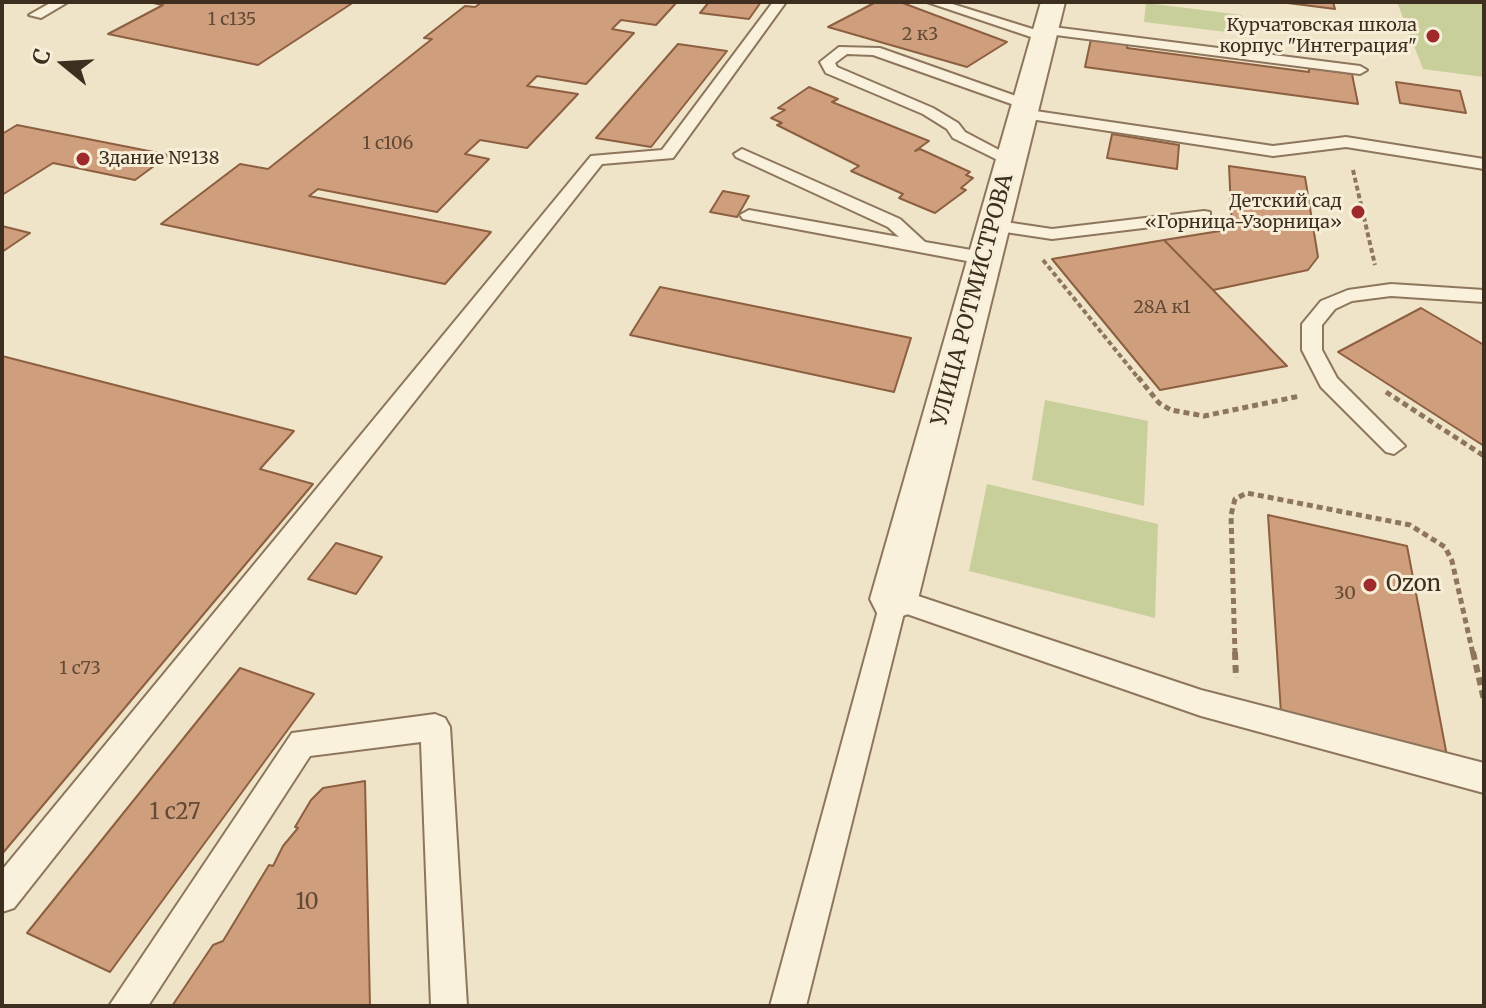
<!DOCTYPE html>
<html>
<head>
<meta charset="utf-8">
<style>
	body { margin:0 }
	#map { position:relative; width:1486px; height:1008px; overflow:hidden; background:#f0e4c8; font-family:Merriweather,serif }
	canvas { display:block }
	.frame { position:absolute; inset:0; border:4px solid #3d2e20; pointer-events:none }
	.north { position:absolute; left:24px; top:24px; width:80px; height:80px; -webkit-text-stroke:6px #f7eed8; paint-order:stroke; rotate:288deg; font-size:22px; font-weight:700; line-height:32px; text-align:center; color:#3d2e20 }
	.north::after { content:''; display:block; margin:auto; width:28px; height:36px; background:#3d2e20; clip-path:polygon(50% 0,100% 100%,50% 72%,0 100%) }
</style>
</head>
<body>
<div id="map">
<canvas width="1486" height="1008"></canvas>
<div class="frame"></div>
<div class="north">С</div>
</div>
<script>
const context = document.querySelector('canvas').getContext('2d');
context.lineJoin = 'round';
function fill(path, color) { context.fillStyle = color; context.fill(path, 'evenodd'); }
const toPath = rows => new Path2D(rows.map(r => 'M' + r).join(''));
function stroke(path, color, width, dash) { context.strokeStyle = color; context.lineWidth = width; context.lineCap = dash ? 'butt' : 'round'; context.setLineDash(dash || []); context.stroke(path); }
function label(font, color, halo, rows, align = 'center') {
  context.font = font + ' Merriweather,serif'; context.lineWidth = 6; context.setLineDash([]); context.textBaseline = 'middle'; context.strokeStyle = halo; context.fillStyle = color; for (const [text, x, y, turn = 0] of rows) {
    context.save(); context.translate(x, y); context.rotate((+turn || 0) * Math.PI / 180); context.textAlign = isNaN(turn) ? turn : align; if (halo) context.strokeText(text, 0, 0); context.fillText(text, 0, 0); context.restore();
  }
}
fill(toPath([
	[1397,2,1484,2,1484,77,1423,69],
	[1146,3,1242,15,1243,34,1144,22],
	[1045,400,1148,421,1144,506,1032,480],
	[987,484,1158,524,1155,618,969,571]
]), '#c9cf9b');
const building = toPath([
	[148,2,354,2,258,65,108,34,163,5,148,2],
	[482,2,677,2,656,25,621,20,612,29,634,33,586,84,537,76,527,86,578,94,527,148,480,140,465,154,489,159,437,212,318,189,309,196,491,232,445,284,161,224,240,164,268,169,432,39,424,38,465,6,475,7,482,2],
	[709,2,761,2,749,19,700,13,709,2],
	[876,2,900,2,1007,42,967,67,828,27,876,2],
	[1280,2,1333,2,1335,9,1280,2],
	[1091,39,1128,44,1127,48,1309,72,1309,68,1352,74,1358,104,1085,67,1091,39],
	[678,44,727,51,651,147,596,138,678,44],
	[1396,82,1460,91,1466,113,1400,103,1396,82],
	[809,87,838,99,832,102,929,141,915,151,920,149,970,172,966,175,973,178,961,188,966,190,935,213,899,198,903,194,851,171,859,166,777,125,782,123,771,118,785,110,778,108,809,87],
	[17,125,169,155,135,180,53,163,2,195,2,134,17,125],
	[1112,134,1179,145,1177,169,1107,158,1112,134],
	[1229,166,1305,177,1318,257,1308,270,1213,290,1164,240,1232,229,1229,166],
	[723,191,749,196,737,217,710,212,723,191],
	[2,226,30,233,2,252,2,226],
	[1164,240,1213,290,1287,366,1160,390,1052,259,1164,240],
	[660,287,911,338,894,392,630,335,660,287],
	[1421,308,1484,345,1484,446,1338,352,1421,308],
	[2,356,294,431,260,469,313,484,2,854,2,356],
	[1268,515,1407,546,1447,756,1281,713,1268,515],
	[336,543,382,557,356,594,308,579,336,543],
	[240,668,314,694,110,972,27,933,240,668],
	[365,781,370,1006,172,1006,213,945,223,941,269,865,273,866,283,846,298,828,295,827,311,800,323,788,365,781]
]);
fill(building, '#cf9f7d');
stroke(building, '#8d5f41', 2);
const lane = toPath([
	[52,2,68,2,41,18,29,15,52,2],
	[773,2,786,2,673,158,602,164,14,908,2,912,2,870,591,156,662,150,773,2],
	[927,2,946,2,1039,31,1045,26,1360,66,1367,70,1360,74,1048,34,1048,40,1043,41,927,2],
	[839,47,880,48,1030,101,1030,107,1020,107,873,55,847,54,835,63,837,67,933,108,958,123,965,132,1018,160,1004,163,953,138,947,129,923,114,826,73,820,62,839,47],
	[1022,109,1273,146,1346,137,1484,159,1484,169,1346,147,1273,156,1017,117,1014,114,1022,109],
	[742,149,900,219,925,242,983,252,992,258,983,264,743,219,740,215,749,210,899,237,888,227,736,157,734,154,742,149],
	[1204,211,1210,212,1210,220,1052,239,992,230,983,225,992,220,1052,229,1204,211],
	[1391,284,1484,290,1484,302,1391,296,1352,301,1335,309,1322,325,1322,350,1337,378,1405,446,1394,454,1386,452,1321,387,1302,350,1302,324,1321,301,1348,290,1391,284],
	[894,588,1201,690,1484,763,1484,793,1201,716,904,613,806,1006,770,1006,881,599,885,591,894,588],
	[435,714,445,718,450,727,467,1006,431,1006,421,742,310,756,148,1006,109,1006,292,733,435,714]
]);
const street = toPath([
	[1041,2,1065,2,918,599,911,613,894,619,877,613,870,599,1041,2]
]);
stroke(lane, '#8d765c', 4);
stroke(street, '#8d765c', 4);
stroke(toPath([
	[1353,170,1375,265],
	[1043,260,1139,379]
]), '#8d765c', 4, [5, 3]);
stroke(toPath([
	[1138,377,1159,403,1171,410,1204,416,1300,396],
	[1386,392,1484,456],
	[1235,654,1231,515,1235,499,1247,493,1410,525,1445,547,1452,561,1473,654]
]), '#8d765c', 5, [6, 4]);
stroke(toPath([
	[1235,652,1236,678],
	[1473,652,1484,700]
]), '#8d765c', 6, [8, 5]);
fill(lane, '#faf1dc');
fill(street, '#faf1dc');
for (const [x, y, r, color] of [
	[1433,36,8,"#9e2a2b"],
	[83,159,8,"#9e2a2b"],
	[1358,212,8,"#9e2a2b"],
	[1370,585,8,"#9e2a2b"]
]) { const dot = new Path2D(); dot.arc(x, y, r, 0, 2 * Math.PI); context.fillStyle = color; context.fill(dot); stroke(dot, '#f7eed8', 3); }
label('18px', '#624a37', null, [
	["1 с135",232,20],
	["2 к3",920,35],
	["1 с106",388,144],
	["28А к1",1162,308],
	["30",1345,594],
	["1 с73",80,669]
]);
label('18px', '#3d2e20', '#f7eed8', [
	["Курчатовская школа",1417,26],
	["корпус \"Интеграция\"",1417,47],
	["Здание №138",99,159,"left"],
	["Детский сад",1342,202],
	["«Горница-Узорница»",1342,223]
], 'right');
label('22px', '#3d2e20', '#f7eed8', [
	["УЛИЦА РОТМИСТРОВА",973,300,-75]
]);
label('22px', '#3d2e20', '#f7eed8', [
	["Ozon",1386,585]
], 'left');
label('22px', '#624a37', null, [
	["1 с27",175,813],
	["10",307,903]
]);
</script>
</body>
</html>
